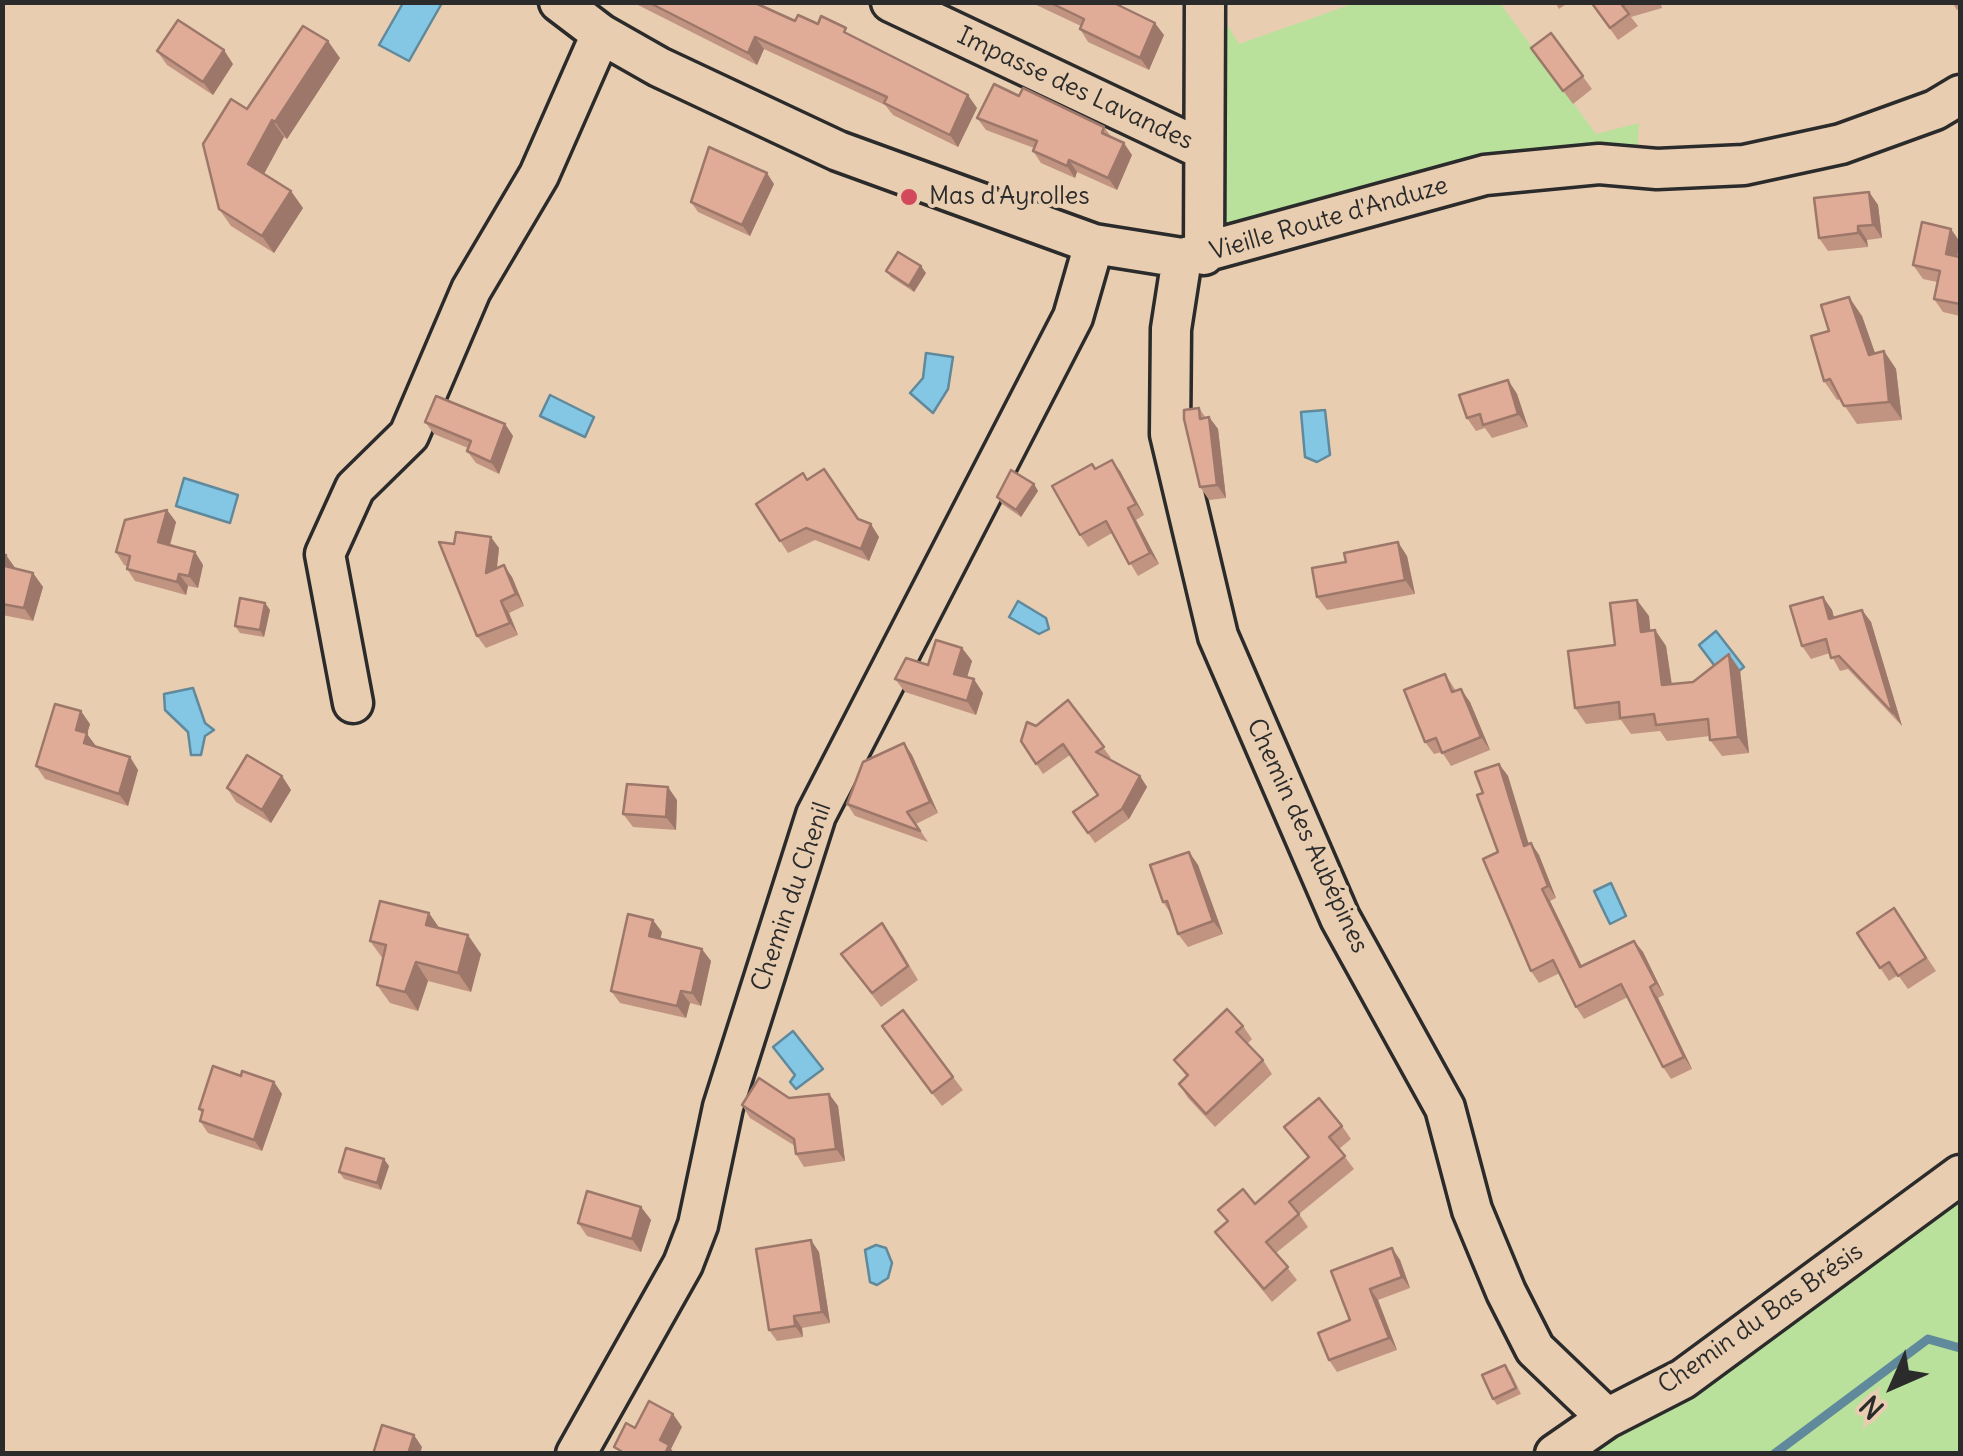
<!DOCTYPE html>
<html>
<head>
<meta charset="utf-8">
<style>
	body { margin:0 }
	#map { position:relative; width:1963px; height:1456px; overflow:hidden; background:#e8cdb0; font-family:Delius,sans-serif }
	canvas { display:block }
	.frame { position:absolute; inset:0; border:5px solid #2b2b2b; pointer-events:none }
	.north { position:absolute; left:1843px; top:1336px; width:100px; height:100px; -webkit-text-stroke:8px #e8cdb0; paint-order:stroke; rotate:225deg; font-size:28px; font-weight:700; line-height:40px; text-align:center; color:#2b2b2b }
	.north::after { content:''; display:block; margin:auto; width:35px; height:45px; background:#2b2b2b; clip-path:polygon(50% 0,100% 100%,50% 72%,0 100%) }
</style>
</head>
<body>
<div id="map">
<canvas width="1963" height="1456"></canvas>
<div class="frame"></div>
<div class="north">N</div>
</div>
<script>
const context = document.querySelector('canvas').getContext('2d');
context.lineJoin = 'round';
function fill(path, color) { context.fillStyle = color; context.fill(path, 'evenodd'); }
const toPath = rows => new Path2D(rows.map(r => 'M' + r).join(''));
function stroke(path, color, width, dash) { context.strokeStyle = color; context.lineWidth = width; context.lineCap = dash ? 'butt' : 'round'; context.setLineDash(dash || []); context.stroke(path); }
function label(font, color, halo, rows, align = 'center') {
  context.font = font + ' Delius,sans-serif'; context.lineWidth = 8; context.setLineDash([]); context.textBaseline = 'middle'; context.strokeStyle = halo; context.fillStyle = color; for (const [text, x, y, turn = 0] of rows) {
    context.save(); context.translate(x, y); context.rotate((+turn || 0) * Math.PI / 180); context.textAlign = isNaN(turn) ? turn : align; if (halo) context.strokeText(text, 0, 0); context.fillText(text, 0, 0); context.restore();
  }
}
fill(toPath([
	[1213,3,1224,3,1225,21,1239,44,1355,3,1500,3,1596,134,1639,123,1637,154,1220,234],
	[1960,1179,1960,1453,1578,1454]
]), '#b9e19c');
const water = toPath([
	[403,3,442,3,409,61,379,45,403,3],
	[926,353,953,357,948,389,933,413,910,393,923,378,926,353],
	[550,395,594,417,585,437,540,416,550,395],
	[1325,410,1330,455,1317,462,1305,457,1301,412,1325,410],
	[184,478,238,495,230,523,176,506,184,478],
	[1018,601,1046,618,1049,629,1039,634,1009,617,1018,601],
	[1716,631,1744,667,1726,681,1699,645,1716,631],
	[193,688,205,723,214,730,205,736,201,755,191,755,188,732,165,710,164,694,193,688],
	[1611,883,1626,916,1610,924,1594,891,1611,883],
	[793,1031,823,1069,796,1089,790,1082,795,1075,773,1047,793,1031],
	[876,1245,886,1248,892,1263,888,1278,877,1285,870,1282,865,1250,876,1245]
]);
fill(water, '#84c7e5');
stroke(water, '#60899b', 2.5);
stroke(toPath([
	[1774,1454,1928,1339,1960,1348]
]), '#60899b', 9);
const minor = toPath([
	[559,2,601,34,659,67,838,151,1094,244,1182,258,1485,175,1599,164,1657,169,1744,165,1841,144,1935,110,1960,95],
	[891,2,1204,150],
	[1204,255,1205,2],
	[1182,258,1171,329,1170,434,1218,636,1340,918,1445,1108,1472,1210,1506,1292,1535,1349,1607,1418],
	[353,703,325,554,355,488,409,435,471,290,539,175,601,34],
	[576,1454,683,1264,698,1225,723,1107,816,815,1073,317,1094,244],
	[1555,1454,1607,1418,1683,1379,1960,1175]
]);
stroke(minor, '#2b2b2b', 45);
stroke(minor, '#e8cdb0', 38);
fill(toPath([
	[632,2,753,2,795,21,818,24,853,37,977,108,958,147,893,115,885,105,764,49,757,65],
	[1030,2,1121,2,1122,7,1164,35,1149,70,1088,42,1080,29,1081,26],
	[1555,2,1569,2,1559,9],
	[1591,2,1660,2,1662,8,1631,17,1638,26,1618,40],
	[1952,2,1960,2,1960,8,1957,10],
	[1551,33,1592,89,1573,104,1531,48],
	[157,51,233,64,213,95,167,65],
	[340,58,287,139,284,137,264,174,303,208,274,253,231,226,219,209,247,109],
	[1019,96,1104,127,1112,138,1132,155,1117,190,1077,172,1075,178,1041,163,1033,151,1034,148,986,130,977,118],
	[774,184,750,236,698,212,691,202],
	[1869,192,1878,205,1882,238,1867,240,1868,247,1828,251,1819,238],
	[1960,242,1957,256,1960,257,1960,316,1943,312,1934,299,1937,282,1923,279,1913,265],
	[886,271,926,273,914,292,891,277],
	[1862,316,1875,353,1884,351,1896,369,1902,420,1857,424,1840,399,1837,400,1824,381,1829,331],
	[1508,380,1517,394,1528,427,1492,438,1485,428,1476,431,1467,418],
	[1199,408,1206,418,1209,417,1218,429,1226,498,1209,500,1200,487],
	[425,422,505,424,513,436,499,474,476,463,467,451,468,448,434,434],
	[1096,469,1120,471,1144,515,1136,520,1159,564,1138,576,1112,533,1088,547,1080,535],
	[807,480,879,537,869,561,815,540,788,553,756,504],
	[1034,484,1038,491,1021,517,1002,504,997,497],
	[167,510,176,522,170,546,195,552,203,565,198,588,188,586,186,595,135,581,127,569,127,566,124,565,116,552],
	[499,548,497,568,512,577,524,606,509,613,518,635,486,648,477,636],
	[2,555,15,569,33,573,43,587,33,621,2,615],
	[1407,556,1415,594,1327,610,1317,597],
	[1823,597,1832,610,1834,618,1862,610,1871,622,1902,726,1848,669,1840,671,1830,653,1811,659,1802,646],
	[265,603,270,610,264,637,240,633,235,626],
	[1649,616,1650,630,1655,630,1666,646,1672,684,1693,682,1740,670,1749,753,1722,756,1710,740,1710,736,1667,741,1660,731,1631,734,1621,720,1586,724,1575,708,1615,645],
	[962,648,972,661,967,677,983,693,976,715,905,692,895,679,928,665],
	[1445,674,1456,691,1470,702,1490,750,1451,766,1442,752,1434,754,1425,742],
	[1068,700,1111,758,1109,759,1140,776,1147,787,1129,819,1095,843,1073,812,1098,795,1070,755,1043,774,1021,741],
	[90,724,87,734,96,747,130,757,138,770,128,806,45,779,36,766],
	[904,743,912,755,938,813,916,824,928,842,855,816,847,804],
	[1499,764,1508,776,1528,844,1531,843,1539,855,1556,898,1550,901,1582,966,1634,941,1643,952,1664,995,1658,998,1692,1069,1671,1079,1663,1067,1628,997,1584,1019,1576,1007,1560,973,1539,983,1531,971,1483,793],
	[282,776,291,790,271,823,236,802,227,788],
	[677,800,676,830,633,827,623,814],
	[1189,852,1198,865,1223,934,1188,947,1178,934,1171,914,1163,902],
	[1894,908,1936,971,1908,989,1898,975,1889,981,1857,933],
	[429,913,439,928,481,954,471,992,428,981,418,1011,390,1003,377,985,383,959,370,941],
	[662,932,660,939,711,961,701,1006,690,1003,686,1018,620,1003,611,991],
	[892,936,918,980,881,1007,851,967],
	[1243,1026,1252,1039,1247,1044,1263,1060,1272,1074,1215,1127,1188,1098,1179,1084,1187,1077,1174,1060],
	[891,1040,953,1077,963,1090,942,1106],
	[274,1082,282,1094,262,1151,208,1133,200,1121,202,1114,199,1109],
	[829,1094,838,1106,845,1161,804,1167,796,1154,795,1146,750,1118,742,1105],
	[1342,1126,1351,1139,1339,1149,1354,1169,1299,1214,1308,1227,1276,1253,1297,1280,1272,1302,1215,1232,1227,1222,1218,1210,1255,1204,1308,1158,1284,1127],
	[389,1166,381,1190,344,1179,339,1172],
	[641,1207,651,1220,641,1252,587,1236,578,1223],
	[1392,1248,1400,1260,1410,1288,1378,1300,1397,1350,1337,1372,1329,1360,1350,1320],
	[819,1252,830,1323,802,1328,803,1337,777,1341,769,1330],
	[1510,1371,1521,1394,1497,1405,1493,1399]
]), '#c19482');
fill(toPath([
	[1155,23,1164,35,1149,70,1140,58],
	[755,37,764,49,757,65,748,53],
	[328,41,340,58,287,139,275,122],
	[224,50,233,64,213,95,203,82],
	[968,95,977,108,958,147,950,135],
	[272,120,284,137,260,181,248,164],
	[1124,143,1132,155,1117,190,1108,178],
	[1069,160,1077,172,1075,178,1067,166],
	[767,173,774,184,750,236,742,225],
	[291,191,303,208,274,253,262,236],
	[1869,192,1878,205,1882,238,1873,225],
	[1858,226,1867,240,1868,247,1858,233],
	[1951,229,1960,242,1955,267,1946,254],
	[921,266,926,273,914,292,909,286],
	[1849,297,1862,316,1882,373,1869,355],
	[1884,351,1896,369,1902,420,1889,402],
	[1508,380,1517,394,1528,427,1518,414],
	[1209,417,1218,429,1226,498,1217,485],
	[505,424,513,436,499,474,491,462],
	[1112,460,1120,471,1144,515,1136,504],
	[1034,484,1038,491,1021,517,1016,510],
	[1128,508,1136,520,1159,564,1150,553],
	[167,510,176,522,167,555,158,542],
	[871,524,879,537,869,561,861,549],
	[491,537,499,548,495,585,486,573],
	[1398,542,1407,556,1415,594,1405,580],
	[195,552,203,565,198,588,189,576],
	[6,555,16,569,5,566],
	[504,565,512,577,524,606,516,594],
	[33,573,43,587,33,621,24,608],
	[179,574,188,586,186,595,177,582],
	[1823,597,1832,610,1838,632,1829,619],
	[1637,600,1649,616,1652,648,1641,632],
	[501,601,509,613,518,635,510,623],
	[265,603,270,610,264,637,260,630],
	[1862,610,1871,622,1902,726,1893,713],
	[1655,630,1666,646,1674,701,1662,685],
	[962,648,972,661,964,687,954,674],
	[1729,654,1740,670,1749,753,1738,737],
	[974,679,983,693,976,715,967,701],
	[1461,689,1470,702,1490,750,1481,737],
	[81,711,90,724,87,734,96,746,93,756,76,730],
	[904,743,912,755,938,813,930,802],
	[130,757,138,770,128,806,119,794],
	[1499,764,1508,776,1533,858,1524,846],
	[282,776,291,790,271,823,262,810],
	[1140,776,1147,787,1129,819,1122,809],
	[668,787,677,800,676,830,666,817],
	[1531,843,1539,855,1556,898,1548,886],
	[1189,852,1198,865,1223,934,1213,921],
	[1542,889,1550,901,1588,979,1580,967],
	[429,913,442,932,426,925],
	[653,920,662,932,658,949,649,936],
	[468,935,481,954,471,992,458,973],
	[1634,941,1643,952,1664,995,1656,983],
	[702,949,711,961,701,1006,692,993],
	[416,962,428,981,418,1011,405,992],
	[1650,987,1658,998,1692,1069,1684,1057],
	[681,991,690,1003,686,1018,677,1006],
	[274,1082,282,1094,262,1151,254,1140],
	[829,1094,838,1106,845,1161,836,1149],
	[384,1159,389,1166,381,1190,377,1183],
	[641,1207,651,1220,641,1252,632,1239],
	[811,1240,819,1252,830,1323,822,1312],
	[1392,1248,1400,1260,1410,1288,1402,1277],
	[1370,1289,1378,1300,1397,1350,1389,1338],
	[794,1316,802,1328,803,1337,795,1326],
	[673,1414,682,1427,671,1449,675,1454,665,1454,660,1440],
	[414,1435,422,1447,420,1454,408,1454]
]), '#9d786a');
const building = toPath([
	[648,2,753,2,795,21,798,15,818,24,821,16,846,28,844,32,968,95,950,135,884,103,887,97,755,37,748,53,648,2],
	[1049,2,1112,2,1155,23,1140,58,1080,29,1084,19,1049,2],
	[1591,2,1630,2,1622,5,1629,14,1610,28,1591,2],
	[178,20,224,50,203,82,157,51,178,20],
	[303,26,328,41,275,122,272,120,248,164,291,191,262,236,219,209,203,144,231,99,247,109,303,26],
	[1551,33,1583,76,1563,91,1531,48,1551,33],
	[994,84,1019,96,1023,88,1104,127,1102,133,1124,143,1108,178,1069,160,1067,166,1047,157,1033,151,1037,141,977,118,994,84],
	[709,147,767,173,742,225,691,202,709,147],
	[1869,192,1873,225,1858,226,1858,233,1819,238,1814,198,1869,192],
	[1922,222,1951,229,1946,254,1960,257,1960,304,1934,299,1940,271,1913,265,1922,222],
	[898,252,921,266,909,286,886,271,898,252],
	[1849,297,1869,355,1884,351,1889,402,1844,406,1830,379,1824,381,1811,336,1829,331,1821,305,1849,297],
	[1508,380,1518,414,1483,425,1480,414,1467,418,1459,395,1508,380],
	[436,396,505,424,491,462,467,451,471,441,425,422,436,396],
	[1199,408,1200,419,1209,417,1217,485,1200,487,1184,419,1184,410,1199,408],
	[1112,460,1136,504,1128,508,1150,553,1129,564,1106,521,1080,535,1052,486,1092,464,1095,469,1112,460],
	[824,469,858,519,871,524,861,549,806,528,780,541,756,504,803,473,807,480,824,469],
	[1011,470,1034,484,1016,510,997,497,1011,470],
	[167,510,158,542,195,552,189,576,179,574,177,582,127,569,130,556,116,552,125,520,167,510],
	[456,532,491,537,486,573,504,565,516,594,501,601,510,623,477,636,439,542,454,544,456,532],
	[1398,542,1405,580,1317,597,1312,568,1346,562,1344,553,1398,542],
	[2,555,6,555,5,566,33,573,24,608,2,604,2,555],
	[1823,597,1829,619,1862,610,1893,713,1839,656,1831,658,1826,639,1802,646,1790,606,1823,597],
	[240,598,265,603,260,630,235,626,240,598],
	[1637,600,1641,632,1655,630,1662,685,1693,682,1729,654,1738,737,1710,740,1708,719,1656,725,1654,714,1620,718,1619,702,1575,708,1568,651,1615,645,1610,603,1637,600],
	[936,640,962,648,954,674,974,679,967,701,895,679,906,658,928,665,936,640],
	[1445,674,1452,692,1461,689,1481,737,1442,753,1436,738,1425,742,1404,690,1445,674],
	[1068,700,1104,747,1096,752,1140,776,1122,809,1088,833,1073,812,1098,795,1063,744,1036,764,1021,741,1027,722,1036,726,1068,700],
	[55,704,81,711,76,730,87,733,84,743,130,757,119,794,36,766,55,704],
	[904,743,930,802,907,812,920,831,847,804,863,762,904,743],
	[247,755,282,776,262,810,227,788,247,755],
	[1499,764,1524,846,1531,843,1548,886,1542,889,1580,967,1634,941,1656,983,1650,987,1684,1057,1663,1067,1621,984,1576,1007,1553,960,1531,971,1483,859,1498,852,1477,795,1483,793,1475,772,1499,764],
	[627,784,668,787,666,817,623,814,627,784],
	[1189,852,1213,921,1178,934,1167,901,1163,902,1150,865,1189,852],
	[380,901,429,913,426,925,468,935,458,973,416,962,405,992,377,985,386,945,370,941,380,901],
	[1894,908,1926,958,1898,976,1889,962,1880,968,1857,933,1894,908],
	[628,914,653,920,649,936,702,949,692,993,681,991,677,1006,611,991,628,914],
	[882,923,908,966,872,993,841,954,882,923],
	[1227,1009,1243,1026,1236,1032,1263,1060,1206,1114,1179,1084,1188,1075,1174,1060,1227,1009],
	[903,1010,953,1077,932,1093,882,1026,903,1010],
	[213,1066,241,1076,242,1071,274,1082,254,1140,200,1121,203,1110,199,1109,213,1066],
	[759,1078,789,1098,829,1094,836,1149,796,1154,794,1139,742,1105,759,1078],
	[1319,1098,1342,1126,1329,1137,1345,1156,1289,1202,1299,1214,1266,1242,1288,1267,1264,1289,1215,1232,1228,1221,1218,1210,1243,1189,1255,1204,1309,1157,1284,1127,1319,1098],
	[346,1148,384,1159,377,1183,339,1172,346,1148],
	[587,1191,641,1207,632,1239,578,1223,587,1191],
	[811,1240,822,1312,794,1316,795,1326,769,1330,756,1249,811,1240],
	[1392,1248,1402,1277,1370,1289,1389,1338,1329,1360,1318,1333,1350,1320,1331,1271,1392,1248],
	[1505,1365,1516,1388,1493,1399,1482,1375,1505,1365],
	[649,1401,673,1414,660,1440,669,1445,665,1454,620,1454,621,1451,614,1447,626,1423,635,1428,649,1401],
	[382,1425,414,1435,408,1454,373,1454,382,1425]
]);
fill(building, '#e0ac97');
stroke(building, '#9d786a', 2.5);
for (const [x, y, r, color] of [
	[909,197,10,"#d1495b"]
]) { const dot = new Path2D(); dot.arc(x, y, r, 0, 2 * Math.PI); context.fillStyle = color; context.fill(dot); stroke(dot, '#e8cdb0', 4); }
label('25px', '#2b2b2b', '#e8cdb0', [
	["Impasse des Lavandes",1075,89,25],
	["Vieille Route d'Anduze",1329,219,-16],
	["Chemin des Aubépines",1307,836,65],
	["Chemin du Chenil",792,897,-71],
	["Chemin du Bas Brésis",1761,1319,-35]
]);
label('25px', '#2b2b2b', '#e8cdb0', [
	["Mas d'Ayrolles",929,197]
], 'left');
</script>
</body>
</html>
